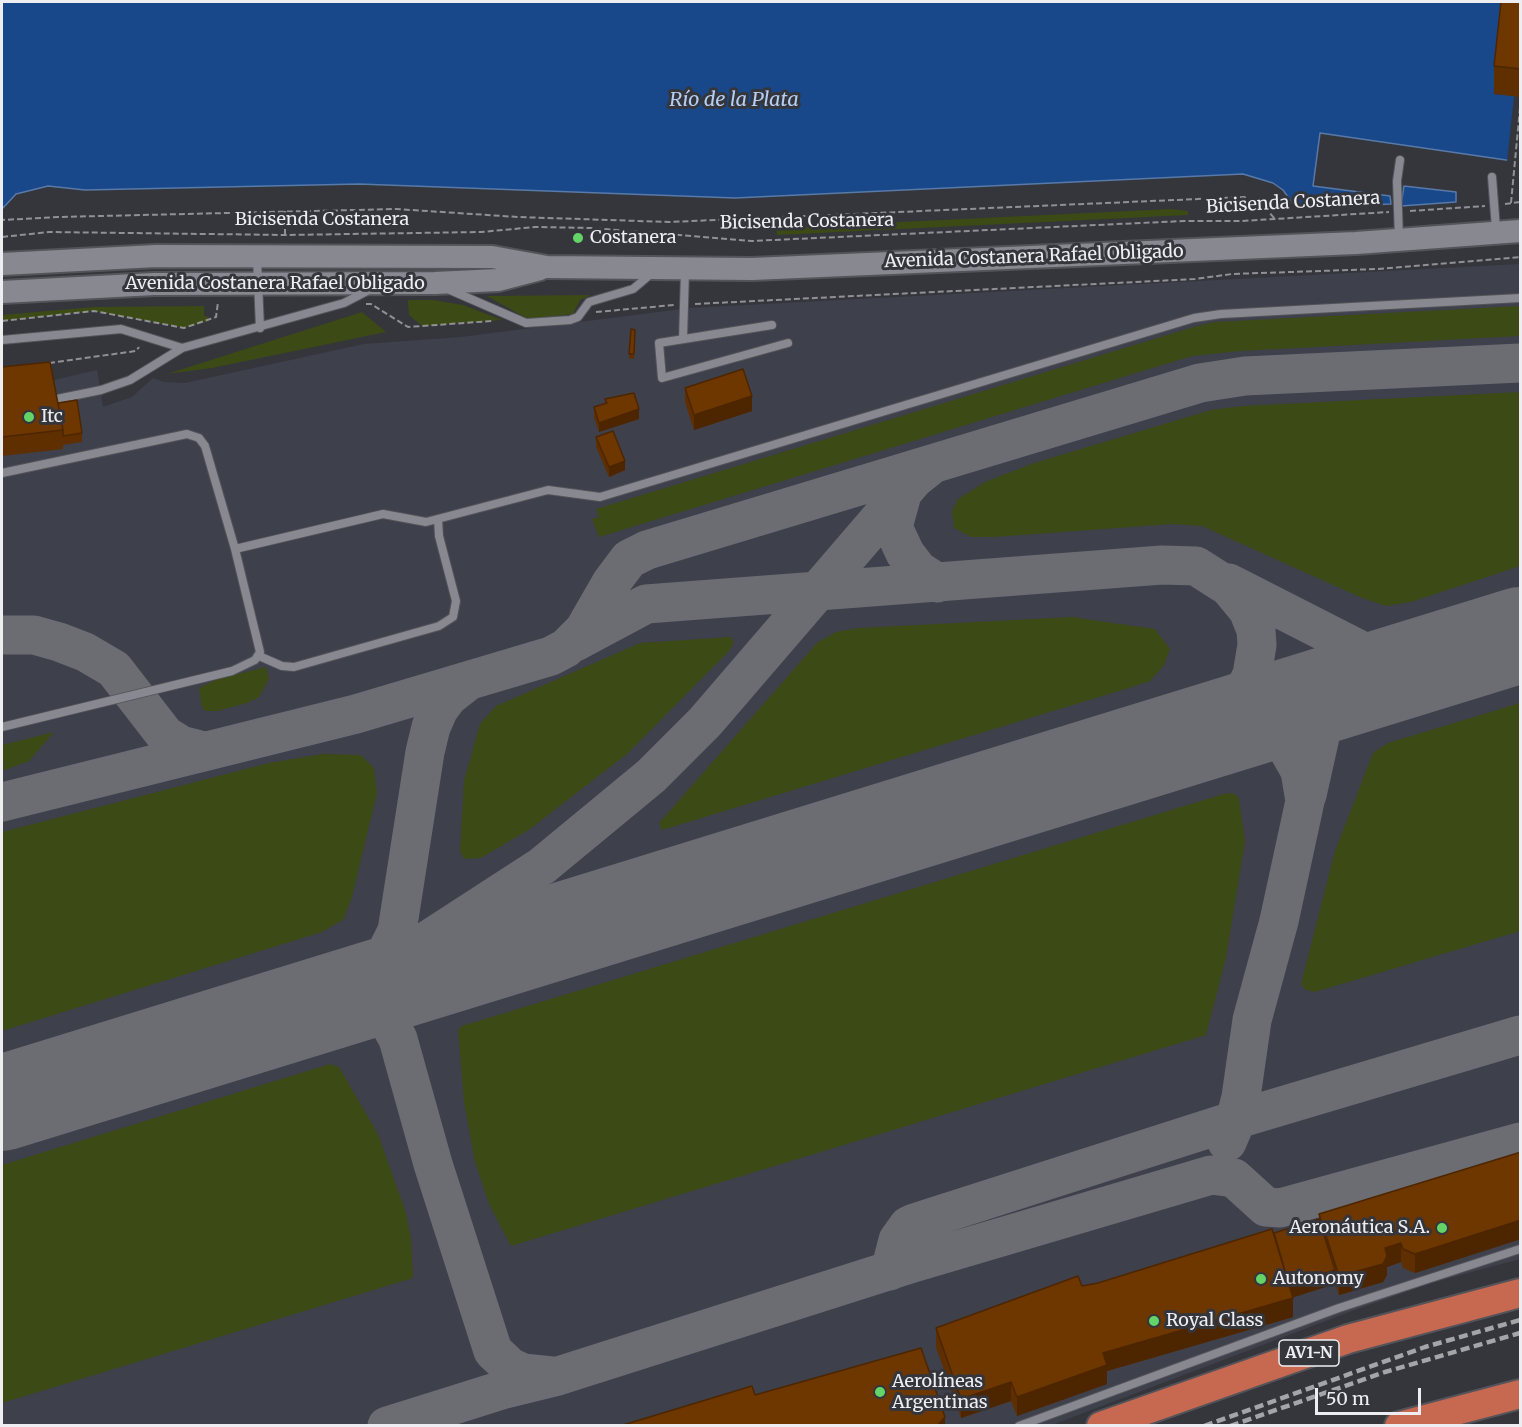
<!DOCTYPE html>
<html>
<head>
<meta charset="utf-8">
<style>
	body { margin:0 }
	#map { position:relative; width:1522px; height:1427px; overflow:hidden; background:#35363c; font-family:Merriweather,serif }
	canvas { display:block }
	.frame { position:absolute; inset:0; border:3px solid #eeeef2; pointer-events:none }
	.scale { position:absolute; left:1315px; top:1388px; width:106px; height:27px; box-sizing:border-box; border:3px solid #eeeef2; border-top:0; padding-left:8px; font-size:18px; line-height:21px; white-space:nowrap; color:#eeeef2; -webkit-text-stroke:4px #35363c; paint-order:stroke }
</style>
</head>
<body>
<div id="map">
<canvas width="1522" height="1427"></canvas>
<div class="frame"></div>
<div class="scale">50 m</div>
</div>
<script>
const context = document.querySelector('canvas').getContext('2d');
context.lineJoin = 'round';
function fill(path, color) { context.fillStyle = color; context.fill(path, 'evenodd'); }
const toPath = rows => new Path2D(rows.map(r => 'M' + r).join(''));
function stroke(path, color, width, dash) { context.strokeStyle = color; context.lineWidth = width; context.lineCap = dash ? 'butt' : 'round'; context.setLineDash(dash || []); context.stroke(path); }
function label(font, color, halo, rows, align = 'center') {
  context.font = font + ' Merriweather,serif'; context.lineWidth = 6; context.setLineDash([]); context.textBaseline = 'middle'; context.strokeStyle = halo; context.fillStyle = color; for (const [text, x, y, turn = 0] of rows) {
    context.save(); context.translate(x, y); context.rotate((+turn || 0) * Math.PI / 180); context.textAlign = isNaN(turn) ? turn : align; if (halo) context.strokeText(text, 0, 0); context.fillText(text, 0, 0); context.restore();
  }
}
fill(toPath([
	[1520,264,1520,1259,1431,1283,1352,1311,1052,1425,2,1425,2,386,50,381,97,370,103,407,132,397,153,378,164,382,185,383,364,344,461,337,690,308]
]), '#3e404c');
fill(toPath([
	[1170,209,1188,211,1188,215,777,235,776,228],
	[591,295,580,300,573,314,528,319,487,296],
	[408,300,433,300,463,305,502,320,422,326,409,315],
	[204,306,204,316,209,317,209,321,184,328,94,311,2,321,2,315,94,307],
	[1520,306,1520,336,1240,351,1192,356,599,537,592,519,599,517,596,509,1197,326,1215,322],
	[362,312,386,332,212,368,167,374],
	[1520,392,1520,566,1411,602,1386,606,1362,598,1202,526,1172,524,995,537,971,537,954,528,952,511,958,499,985,482,1034,463,1211,410,1242,406],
	[1072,617,1155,629,1170,649,1164,665,1150,681,1132,687,662,830,659,823,817,643,836,632,859,628],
	[731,637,734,642,729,651,627,754,530,829,481,858,464,859,460,851,464,781,480,724,496,706,640,643],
	[266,667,269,679,259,697,247,703,217,711,205,711,202,707,199,688,215,680],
	[1520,703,1520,931,1315,992,1306,990,1301,984,1335,851,1373,753,1388,743],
	[54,732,29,761,2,771,2,745],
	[323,754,361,755,374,768,377,793,352,897,344,919,322,932,2,1031,2,832,269,763],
	[1227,793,1235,794,1239,799,1245,841,1226,958,1206,1035,511,1246,489,1204,475,1162,464,1102,458,1030,462,1026],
	[330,1064,339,1067,378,1134,405,1210,411,1238,413,1278,2,1403,2,1165]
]), '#3c4a15');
const water = toPath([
	[2,2,1520,2,1520,162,1320,133,1313,186,1390,196,1391,204,1296,208,1283,190,1273,183,1243,174,735,198,359,184,85,190,48,186,16,194,2,209,2,2],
	[1404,186,1456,192,1456,202,1401,206,1404,186]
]);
fill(water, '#18488a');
stroke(water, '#587aa9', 1.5);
fill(toPath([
	[1501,25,1520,27,1520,165,1507,162,1514,96,1494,94]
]), '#35363c');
stroke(toPath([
	[902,494,893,527,905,553,918,570,938,583],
	[1229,583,1376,658,1401,666,1431,662],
	[2,635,34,635,59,642,85,652,114,669,165,735,181,745,204,751],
	[575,642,646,604,1162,565,1196,566,1229,587,1248,610,1256,630,1257,645,1252,675,1242,695,1214,724,1187,738],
	[1307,795,1322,728,1331,707,1343,696,1371,680],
	[2,802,356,714,551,656,566,648,584,630,611,583,629,559,647,550,1200,383,1245,376,1520,363],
	[372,973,384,957,397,931,425,752,431,727,439,709,448,697,467,682],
	[363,982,542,866,651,776,705,722,914,479,929,467],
	[326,1004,365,1005,388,1021,398,1039,433,1164,493,1351,510,1367,523,1373,552,1376],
	[1227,1142,1233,1128,1241,1097,1252,1020,1279,921,1305,801,1300,771,1282,739,1256,726,1232,723],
	[890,1271,898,1240,908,1226,914,1223,1248,1116,1520,1035],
	[387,1426,505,1389,558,1376,910,1264,1211,1175,1234,1178,1266,1207,1280,1208,1520,1142]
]), '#6c6d72', 39);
stroke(toPath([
	[2,1103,1520,635]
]), '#6c6d72', 96);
const lane = toPath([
	[1492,177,1496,229],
	[1399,239,1397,181,1400,160],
	[257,258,260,328],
	[450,290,526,323,570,320,578,317,589,302,633,289,652,273],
	[772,325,659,343,662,378,788,343],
	[683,339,685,271],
	[2,340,121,329,182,348,344,303,369,290],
	[57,399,101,390,130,380,182,348],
	[2,473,187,434,199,438,205,446,235,549,260,652,255,660,232,671,2,727],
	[235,549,383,514,426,522,548,490,600,497,1194,318,1221,314,1520,298],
	[259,656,282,666,294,667,439,626,453,617,456,601,439,536,438,519],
	[1019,1426,1339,1308,1520,1249]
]);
const secondary = toPath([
	[2,264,156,256,492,257,547,267,752,269,1356,243,1520,231],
	[2,292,154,284,435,283,498,280,540,269]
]);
const highway = toPath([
	[1101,1426,1348,1339,1520,1293],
	[1399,1426,1520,1394]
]);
stroke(lane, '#535359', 10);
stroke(secondary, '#535359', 26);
stroke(highway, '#535359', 32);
stroke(toPath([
	[1511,203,1520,108],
	[1505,204,1520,202],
	[1410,211,1485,206],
	[2,223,2,220,58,217,396,209,518,217,669,222,1244,197,1262,204,1275,219],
	[285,235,285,210],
	[2,237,49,232,285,235,481,232,535,227,593,228,752,241,1184,221,1242,221,1389,212],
	[366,304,371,304,408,327,492,321],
	[695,304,1195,279,1232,274,1378,269,1520,257],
	[596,312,674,305],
	[2,321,94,311,184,328,216,317,218,302],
	[49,363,136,351,139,347]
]), '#909095', 2, [6, 3]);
stroke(lane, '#888990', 8);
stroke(secondary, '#888990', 22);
stroke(highway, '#c76851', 28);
stroke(toPath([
	[1204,1426,1425,1347,1520,1320],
	[1230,1426,1385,1372,1520,1333]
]), '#a4a4a9', 4.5, [9, 4.5]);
fill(toPath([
	[1521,2,1521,97,1494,94,1494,66],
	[635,330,634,359,629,358,629,354],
	[2,367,58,403,82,433,82,442,63,445,63,449,2,456],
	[685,388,752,411,694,430,685,402],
	[605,399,639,419,599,432,594,417,594,407,605,404],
	[596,437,625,470,609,477,596,447],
	[1521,1152,1521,1239,1415,1273,1403,1268,1401,1262,1387,1267,1387,1275,1383,1282,1339,1295,1335,1283,1335,1284,1293,1297,1293,1317,1107,1371,1107,1384,1017,1416,1011,1401,961,1418,936,1347,936,1328,1082,1286,1098,1283,1274,1233,1319,1219,1319,1214]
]), '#5f2f00');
fill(toPath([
	[752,396,752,411,694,430,694,415],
	[639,409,639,419,599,432,599,423],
	[625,461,625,470,609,477,609,467],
	[1521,1220,1521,1239,1415,1273,1415,1254],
	[1401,1243,1401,1262,1387,1267,1387,1275,1383,1282,1339,1295,1339,1276,1385,1248],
	[1335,1270,1335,1284,1288,1299,1288,1284],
	[1293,1298,1293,1317,1107,1371,1107,1384,1017,1416,1017,1397,1103,1353],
	[1011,1382,1011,1401,961,1418,961,1399],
	[945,1417,945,1425,938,1425]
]), '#4d2600');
const building = toPath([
	[1501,2,1521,2,1521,69,1494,66,1501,2],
	[631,329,635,330,634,354,629,354,631,329],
	[50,362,63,430,2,437,2,367,50,362],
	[743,369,752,396,694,415,685,388,743,369],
	[634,393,639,409,599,423,594,407,607,403,605,399,634,393],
	[77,400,82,433,63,436,63,430,58,403,77,400],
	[613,431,625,461,609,467,596,437,613,431],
	[1521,1152,1521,1220,1415,1254,1403,1249,1401,1243,1385,1248,1387,1256,1383,1264,1339,1276,1319,1214,1521,1152],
	[1319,1219,1335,1270,1289,1284,1274,1233,1319,1219],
	[1272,1229,1293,1298,1103,1353,1107,1365,1017,1397,1011,1382,961,1399,936,1328,1078,1276,1082,1286,1098,1283,1272,1229],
	[921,1348,945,1417,938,1425,623,1425,752,1386,755,1395,921,1348]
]);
fill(building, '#6e3700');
stroke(building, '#4d2600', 1.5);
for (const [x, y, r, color] of [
	[578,238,6,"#64d468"],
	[29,417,6,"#64d468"],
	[1442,1228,6,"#64d468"],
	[1261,1279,6,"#64d468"],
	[1154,1321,6,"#64d468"],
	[880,1392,6,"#64d468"]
]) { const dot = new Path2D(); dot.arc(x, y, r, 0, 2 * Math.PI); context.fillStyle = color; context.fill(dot); stroke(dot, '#35363c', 2); }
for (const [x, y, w] of [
	[1309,1353,60]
]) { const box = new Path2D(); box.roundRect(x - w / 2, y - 13, w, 26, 4.5); context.fillStyle = '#35363c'; context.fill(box); stroke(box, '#eeeef2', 1.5); }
label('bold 16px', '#eeeef2', null, [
	["AV1-N",1309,1353]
]);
label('18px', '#eeeef2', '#35363c', [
	["Bicisenda Costanera",1293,203,-3],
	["Bicisenda Costanera",322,220],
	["Bicisenda Costanera",807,222,-1],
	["Avenida Costanera Rafael Obligado",1034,257,-2],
	["Avenida Costanera Rafael Obligado",275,284]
]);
label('18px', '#eeeef2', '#35363c', [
	["Costanera",590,238],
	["Itc",41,417],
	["Aeronáutica S.A.",1430,1228,"right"],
	["Autonomy",1273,1279],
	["Royal Class",1166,1321],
	["Aerolíneas",892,1382],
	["Argentinas",892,1403]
], 'left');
label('italic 20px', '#b4cef4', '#35363c', [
	["Río de la Plata",734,100]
]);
</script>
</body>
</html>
